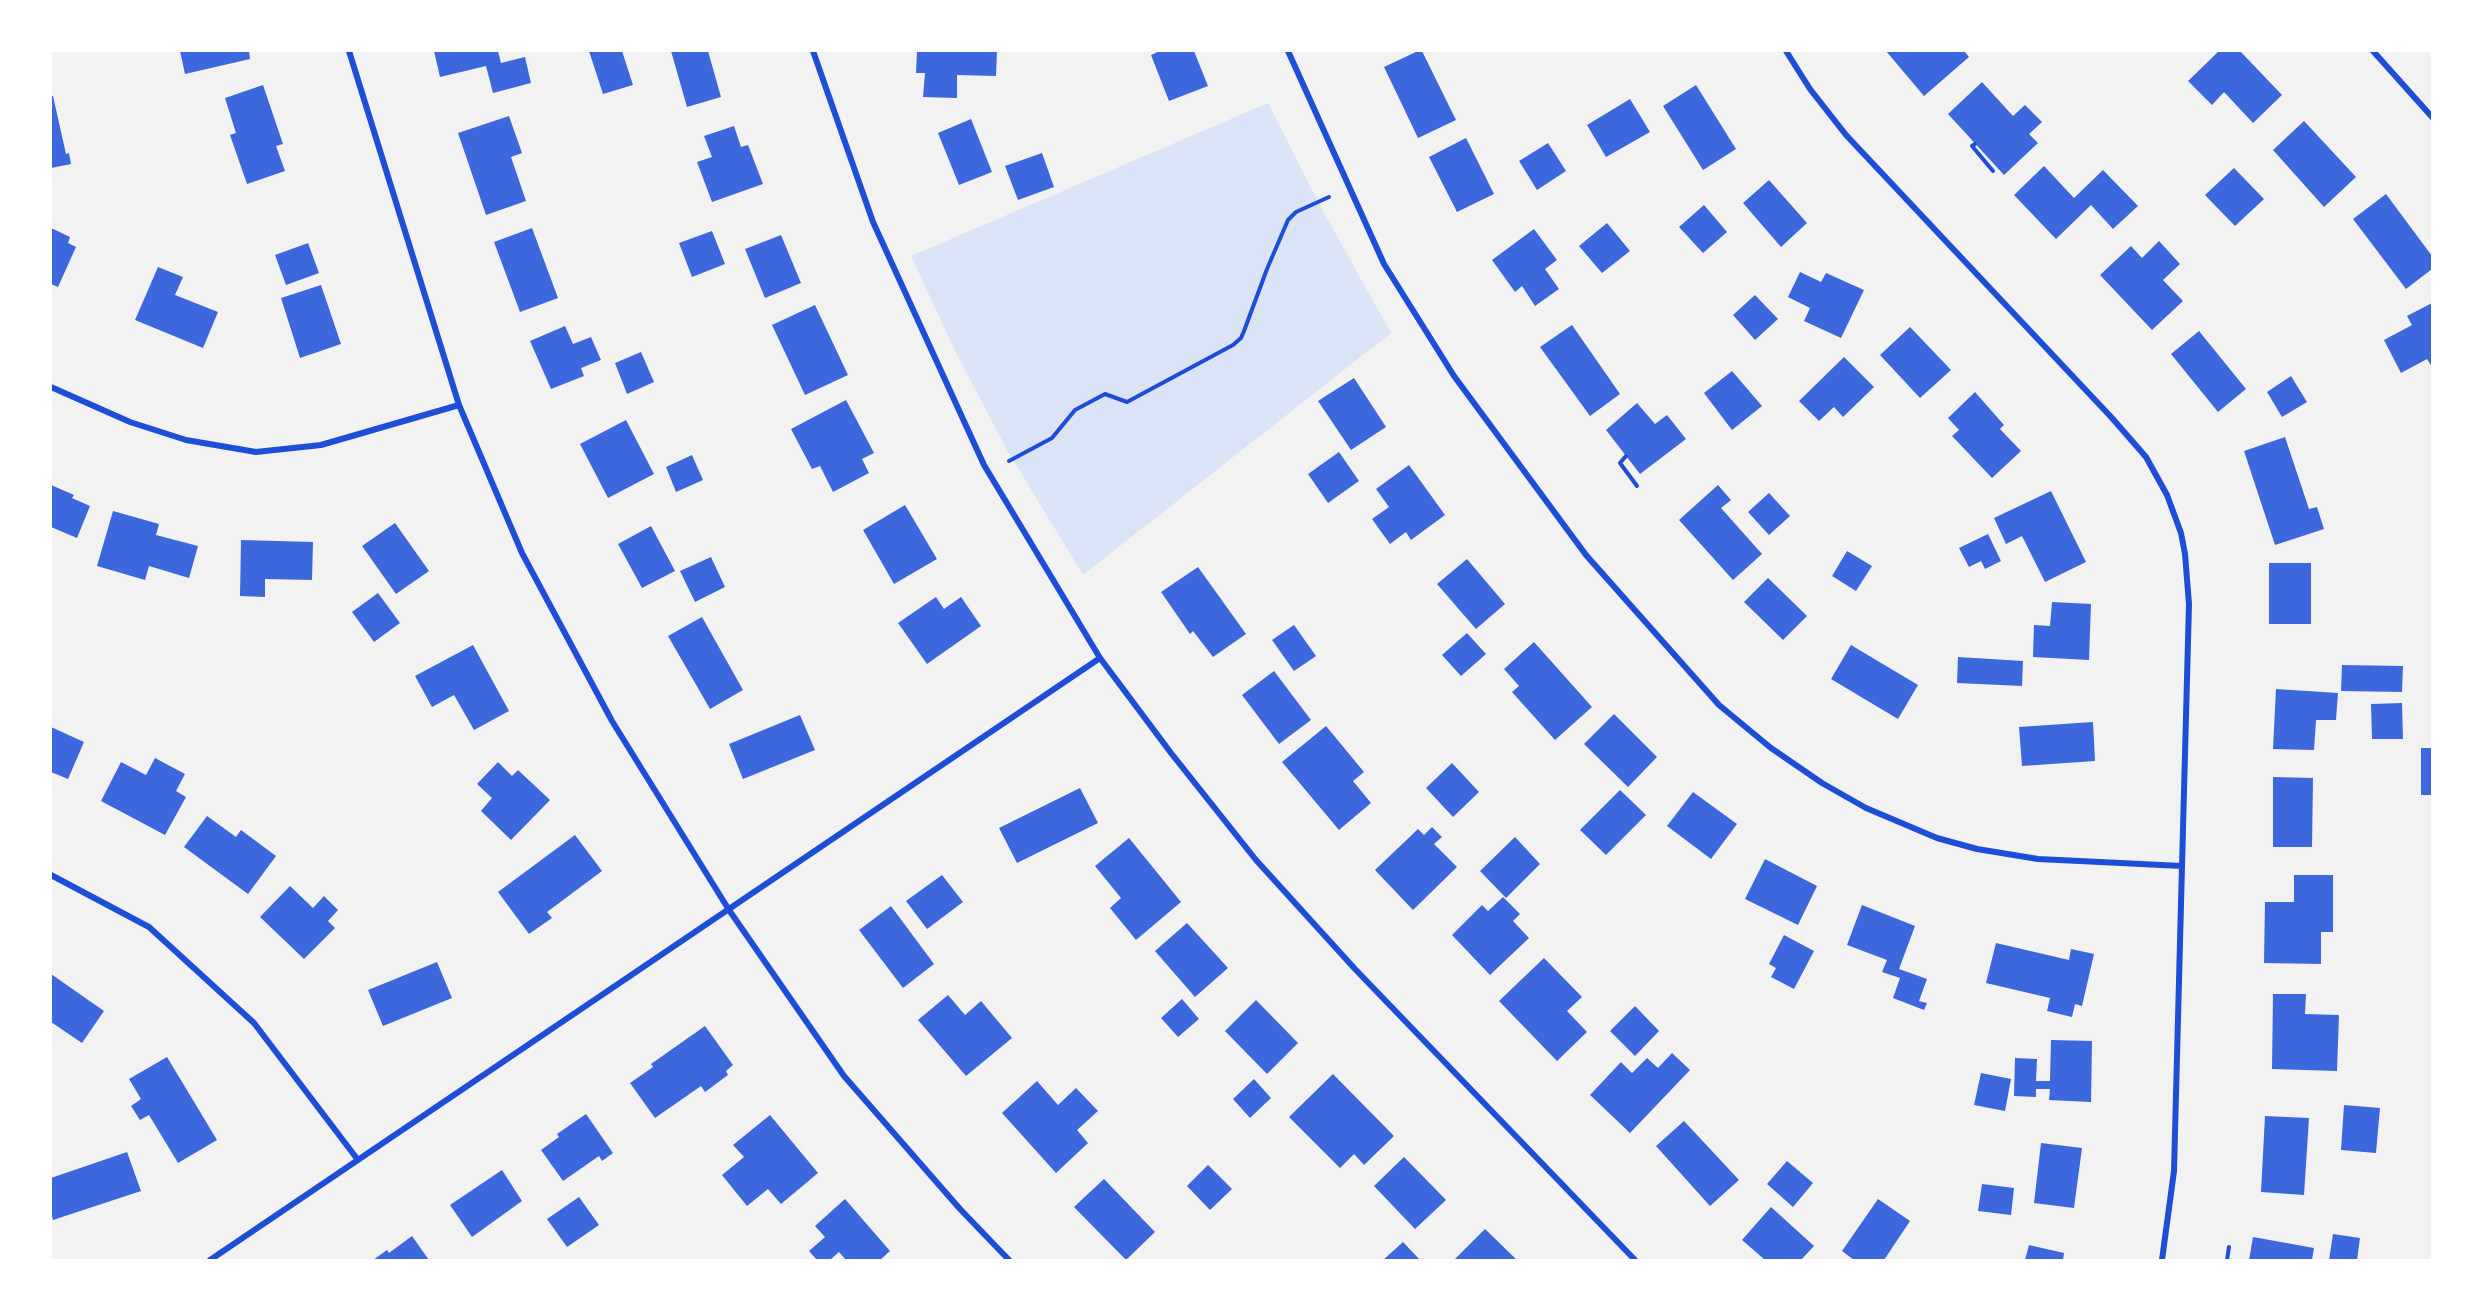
<!DOCTYPE html>
<html>
<head>
<meta charset="utf-8">
<style>
	body { margin:0 }
	#map { position:relative; width:2483px; height:1311px; overflow:hidden; background:#f2f2f2; font-family:Ubuntu,sans-serif }
	canvas { display:block }
	.frame { position:absolute; inset:0; border:52px solid #fff; pointer-events:none }
</style>
</head>
<body>
<div id="map">
<canvas width="2483" height="1311"></canvas>
<div class="frame"></div>
</div>
<script>
const context = document.querySelector('canvas').getContext('2d');
context.lineJoin = 'round';
function fill(path, color) { context.fillStyle = color; context.fill(path, 'evenodd'); }
const toPath = rows => new Path2D(rows.map(r => 'M' + r).join(''));
function stroke(path, color, width, dash) { context.strokeStyle = color; context.lineWidth = width; context.lineCap = dash ? 'butt' : 'round'; context.setLineDash(dash || []); context.stroke(path); }
fill(toPath([
	[1268,103,1318,202,1391,333,1083,575,1007,450,955,351,911,256]
]), '#dbe4f7');
fill(toPath([
	[180,51,249,51,250,59,185,74],
	[434,51,498,51,501,63,525,57,531,83,493,93,486,66,440,77],
	[589,51,622,51,633,85,603,94],
	[671,51,708,51,721,97,687,107],
	[917,51,997,51,996,76,957,75,957,98,923,97,925,73,916,73],
	[1160,51,1194,51,1208,86,1169,101,1151,55],
	[1418,51,1422,51,1456,120,1418,138,1384,67],
	[1886,51,1964,51,1969,57,1924,96],
	[2219,51,2240,51,2282,95,2253,123,2224,92,2212,105,2188,81],
	[1982,82,2013,116,2025,105,2042,122,2029,134,2038,143,2004,175,1948,114],
	[263,85,283,144,276,146,285,171,247,184,230,135,236,133,225,98],
	[1696,85,1736,149,1703,170,1663,106],
	[51,96,53,96,66,154,69,153,71,164,51,168],
	[1630,99,1650,132,1606,157,1587,125],
	[509,116,522,153,511,157,526,201,486,215,458,133],
	[971,119,992,172,959,185,938,133],
	[2304,121,2356,177,2324,207,2273,150],
	[734,126,741,147,748,145,763,184,712,202,697,162,712,157,704,136],
	[1466,138,1494,194,1457,212,1429,157],
	[1548,143,1566,171,1537,190,1519,161],
	[1042,153,1054,187,1018,200,1005,166],
	[2044,166,2074,198,2103,170,2138,206,2113,229,2091,205,2056,239,2014,195],
	[2234,168,2264,199,2235,226,2205,195],
	[1769,180,1807,223,1781,247,1743,203],
	[2386,194,2432,256,2432,269,2406,289,2353,219],
	[1704,205,1727,232,1703,253,1679,227],
	[1607,223,1630,251,1602,273,1579,246],
	[51,228,70,237,68,243,76,247,58,287,51,284],
	[532,228,558,298,520,312,494,242],
	[1534,229,1557,260,1545,269,1559,289,1535,306,1522,286,1515,292,1492,260],
	[712,231,725,264,692,277,679,243],
	[781,235,801,283,765,298,745,249],
	[2159,241,2180,264,2163,280,2183,301,2152,330,2100,275,2131,246,2142,258],
	[308,243,319,273,286,285,275,255],
	[158,267,183,277,175,295,218,312,203,348,135,320],
	[1800,272,1821,282,1826,273,1864,290,1841,338,1804,321,1810,308,1788,297],
	[321,285,341,344,300,358,281,298],
	[1755,295,1778,319,1755,340,1733,315],
	[2432,303,2432,367,2427,359,2401,373,2384,340,2412,325,2407,316],
	[815,305,848,375,805,395,772,325],
	[1572,325,1620,394,1590,416,1540,347],
	[565,326,573,344,591,337,601,360,581,368,584,376,551,389,530,341],
	[1910,327,1951,370,1920,398,1880,355],
	[2199,331,2246,389,2218,412,2171,354],
	[641,352,654,382,627,394,615,363],
	[1844,357,1874,387,1843,417,1834,407,1819,421,1799,401],
	[1732,371,1762,406,1732,430,1704,393],
	[2291,376,2307,402,2282,417,2267,392],
	[1354,378,1386,427,1351,450,1318,401],
	[1975,392,2004,425,2000,429,2021,451,1992,478,1952,436,1959,430,1948,418],
	[846,400,874,453,862,459,869,473,833,492,820,466,812,469,791,429],
	[1637,403,1655,424,1667,415,1686,439,1640,474,1606,430],
	[626,420,654,474,608,498,580,444],
	[2285,437,2309,509,2317,507,2324,529,2275,545,2244,451],
	[1339,452,1359,481,1328,503,1308,474],
	[692,455,703,480,676,492,666,467],
	[1409,465,1445,515,1411,540,1406,532,1390,544,1372,519,1389,507,1376,489],
	[51,485,74,495,72,498,90,506,77,538,51,527],
	[1718,485,1731,500,1721,508,1762,554,1733,580,1679,520],
	[2051,491,2086,562,2045,582,2022,536,2006,544,1994,518],
	[1769,493,1790,516,1769,535,1748,512],
	[905,505,937,559,894,584,863,530],
	[113,511,159,524,156,535,198,546,189,578,149,566,145,580,97,566],
	[395,523,429,571,396,594,362,546],
	[651,526,675,571,642,588,618,544],
	[1988,534,2001,561,1985,569,1981,561,1969,567,1959,548],
	[241,540,313,542,312,580,265,579,265,597,240,596],
	[1847,551,1872,566,1856,591,1832,576],
	[711,557,725,587,695,602,680,571],
	[1467,559,1505,604,1476,629,1437,584],
	[2269,563,2311,563,2311,624,2269,624],
	[1198,567,1246,634,1213,657,1193,631,1190,634,1161,592],
	[1768,578,1807,616,1783,640,1744,602],
	[378,593,400,623,374,642,352,612],
	[936,597,944,609,961,597,981,626,927,664,898,623],
	[2052,602,2091,604,2089,660,2033,657,2034,625,2050,626],
	[702,617,743,690,710,709,668,636],
	[1294,625,1316,656,1294,671,1272,640],
	[1467,633,1486,654,1461,676,1442,655],
	[1534,642,1592,707,1555,740,1512,692,1519,686,1504,669],
	[473,645,509,711,474,730,454,695,432,707,415,676],
	[1851,645,1918,685,1898,719,1831,679],
	[1958,657,2023,661,2022,686,1957,683],
	[2342,665,2403,666,2402,692,2341,691],
	[1274,671,1311,720,1279,744,1242,695],
	[2276,689,2338,693,2336,720,2316,720,2314,750,2273,749],
	[2402,703,2403,739,2372,739,2371,704],
	[1614,714,1657,757,1628,787,1584,744],
	[800,715,815,750,743,779,729,744],
	[2093,722,2095,761,2022,766,2019,727],
	[1326,726,1364,772,1353,781,1371,803,1339,830,1282,762],
	[51,727,84,742,68,779,51,772],
	[2421,748,2432,748,2432,795,2421,795],
	[155,758,185,774,176,791,186,797,165,835,101,801,121,762,146,775],
	[498,762,512,776,518,770,550,800,511,840,481,811,492,798,477,784],
	[1452,763,1479,792,1453,817,1426,788],
	[2273,777,2313,778,2312,847,2273,847],
	[1080,788,1098,823,1017,863,999,828],
	[1620,790,1646,815,1606,855,1580,830],
	[1693,792,1737,824,1711,859,1667,826],
	[207,816,236,837,241,830,276,856,248,894,184,847],
	[1432,827,1442,837,1434,844,1457,867,1413,910,1375,870,1418,829,1424,835],
	[575,835,602,871,547,912,552,918,529,934,498,892],
	[1515,837,1540,864,1506,898,1480,871],
	[1129,838,1181,902,1136,940,1110,908,1121,898,1095,866],
	[1765,859,1817,886,1798,925,1745,899],
	[942,875,963,902,927,929,906,901],
	[2294,875,2333,875,2333,932,2321,932,2321,964,2264,963,2265,902,2294,902],
	[290,886,313,908,324,896,338,910,328,921,335,928,304,959,260,917],
	[1503,897,1520,914,1513,921,1529,938,1490,975,1452,935,1482,905,1488,911],
	[1862,905,1915,926,1899,969,1927,979,1919,1001,1927,1003,1924,1010,1893,998,1900,978,1882,972,1887,960,1847,945],
	[891,906,934,964,903,988,859,930],
	[1187,923,1228,968,1195,997,1155,951],
	[1784,935,1814,951,1794,989,1771,977,1776,968,1769,964],
	[1996,943,2069,960,2071,949,2094,954,2082,1006,2075,1004,2072,1017,2047,1011,2050,998,1986,983],
	[1544,958,1582,997,1567,1011,1587,1032,1557,1061,1499,1001],
	[437,962,452,998,383,1026,368,990],
	[51,974,104,1011,82,1043,51,1022],
	[2273,994,2306,994,2305,1014,2339,1015,2337,1071,2272,1069],
	[948,995,965,1015,981,1001,1012,1038,966,1076,918,1020],
	[1182,999,1199,1019,1178,1037,1161,1018],
	[1256,1000,1298,1043,1267,1074,1225,1031],
	[1635,1006,1659,1031,1635,1056,1610,1031],
	[705,1026,733,1065,726,1071,728,1075,705,1092,701,1086,655,1118,630,1083,653,1067,651,1064],
	[2051,1040,2092,1041,2091,1102,2049,1100,2050,1089,2036,1089,2036,1097,2014,1096,2015,1058,2037,1059,2036,1081,2050,1081],
	[1672,1053,1690,1070,1630,1133,1590,1095,1621,1062,1632,1073,1647,1058,1658,1068],
	[167,1057,217,1140,178,1163,149,1115,140,1120,131,1106,141,1099,129,1079],
	[1981,1073,2011,1079,2005,1111,1974,1105],
	[1333,1074,1394,1136,1364,1165,1354,1154,1340,1168,1289,1117],
	[1254,1079,1271,1098,1250,1118,1233,1099],
	[1037,1081,1058,1105,1076,1088,1098,1111,1077,1130,1088,1143,1056,1173,1002,1113],
	[2344,1105,2380,1108,2376,1153,2341,1150],
	[586,1114,613,1153,602,1161,599,1156,563,1181,541,1150,559,1137,557,1134],
	[770,1115,818,1173,781,1204,768,1189,747,1206,722,1175,744,1157,733,1145],
	[2265,1116,2309,1118,2304,1195,2261,1192],
	[1684,1121,1739,1180,1710,1206,1656,1146],
	[2041,1143,2082,1148,2074,1208,2034,1203],
	[127,1152,141,1191,53,1220,51,1213,51,1178],
	[1404,1157,1446,1200,1415,1229,1374,1186],
	[1787,1161,1813,1183,1793,1207,1767,1184],
	[1208,1165,1232,1189,1210,1210,1187,1186],
	[502,1170,522,1201,472,1237,450,1205],
	[1104,1179,1155,1232,1126,1260,1074,1207],
	[1982,1184,2014,1188,2011,1215,1978,1211],
	[579,1197,599,1225,567,1247,547,1219],
	[845,1199,890,1251,880,1260,846,1260,839,1252,830,1260,817,1260,809,1251,825,1237,815,1226],
	[1878,1199,1910,1221,1884,1260,1854,1260,1842,1251],
	[1771,1207,1814,1246,1801,1260,1765,1260,1742,1240],
	[1485,1229,1517,1260,1454,1260],
	[2333,1234,2360,1238,2357,1260,2329,1260],
	[412,1236,429,1260,373,1260,387,1250,389,1253],
	[2253,1237,2314,1248,2312,1260,2249,1260],
	[1403,1242,1420,1260,1383,1260],
	[2029,1245,2064,1253,2063,1260,2025,1260]
]), '#3d67dc');
stroke(toPath([
	[1975,144,1972,146,1993,171],
	[1626,456,1620,463,1637,486],
	[1009,461,1052,438,1075,410,1105,394,1127,402,1233,345,1241,338,1244,331,1267,269,1288,220,1296,212,1329,197],
	[2227,1260,2229,1247]
]), '#1d4ed8', 4);
stroke(toPath([
	[349,51,459,405,522,553,612,721,729,910,844,1076,960,1209,1009,1260],
	[813,51,873,222,984,465,1100,658,1171,753,1256,860,1355,969,1635,1260],
	[1288,51,1384,264,1454,376,1586,555,1719,705,1771,748,1822,783,1866,808,1937,838,1977,849,2038,859,2182,866],
	[1786,51,1810,89,1846,135,2112,418,2146,457,2167,495,2181,533,2185,554,2189,604,2182,866,2174,1171,2162,1260],
	[2373,51,2432,117],
	[51,387,130,422,186,440,256,452,321,445,459,405],
	[51,875,149,927,254,1023,358,1160],
	[210,1260,1100,658]
]), '#1d4ed8', 6);
</script>
</body>
</html>
